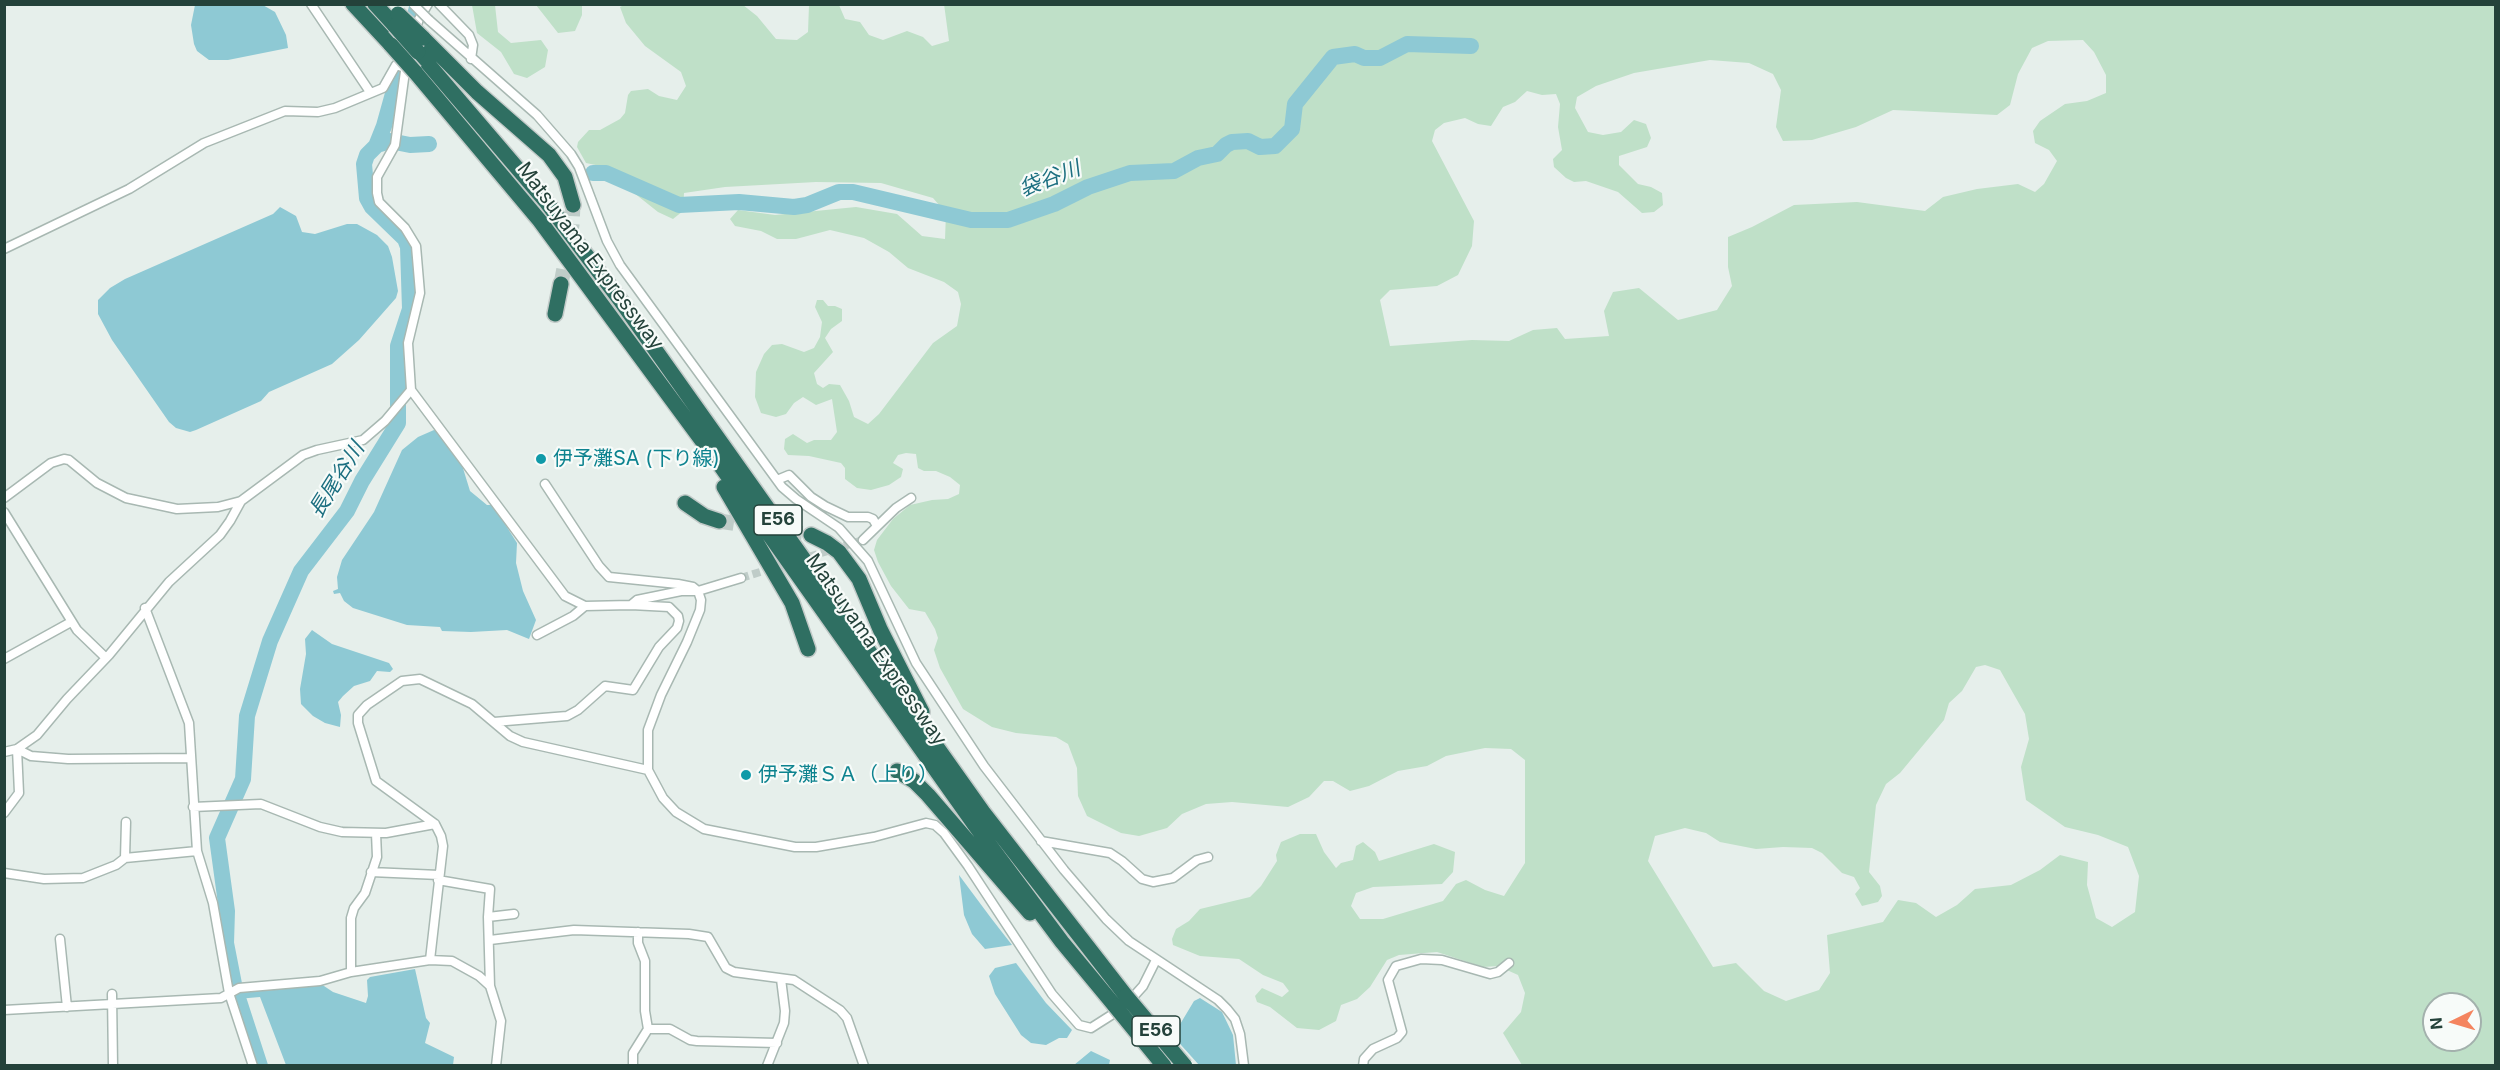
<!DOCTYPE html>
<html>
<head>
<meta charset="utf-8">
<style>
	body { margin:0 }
	#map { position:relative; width:2500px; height:1070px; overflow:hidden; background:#e6efeb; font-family:Inter,sans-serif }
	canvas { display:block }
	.frame { position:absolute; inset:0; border:6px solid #24423a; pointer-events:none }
	.north { position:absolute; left:2422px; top:992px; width:60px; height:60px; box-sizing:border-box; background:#f7fbf9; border:2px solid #a3b1ad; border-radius:50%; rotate:265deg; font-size:16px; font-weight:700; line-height:24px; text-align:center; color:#24423a }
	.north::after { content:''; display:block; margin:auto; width:21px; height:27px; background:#f4845f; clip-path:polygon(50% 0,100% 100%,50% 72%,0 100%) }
</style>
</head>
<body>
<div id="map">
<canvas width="2500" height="1070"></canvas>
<div class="frame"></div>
<div class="north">N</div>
</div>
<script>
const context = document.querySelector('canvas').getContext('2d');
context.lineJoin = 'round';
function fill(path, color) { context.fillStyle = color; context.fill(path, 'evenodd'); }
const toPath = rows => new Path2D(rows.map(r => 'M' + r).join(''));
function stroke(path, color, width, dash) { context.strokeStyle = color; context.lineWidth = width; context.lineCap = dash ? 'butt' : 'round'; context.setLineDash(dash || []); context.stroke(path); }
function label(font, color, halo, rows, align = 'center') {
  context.font = font + ' Inter,"Noto Sans JP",sans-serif'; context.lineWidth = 4.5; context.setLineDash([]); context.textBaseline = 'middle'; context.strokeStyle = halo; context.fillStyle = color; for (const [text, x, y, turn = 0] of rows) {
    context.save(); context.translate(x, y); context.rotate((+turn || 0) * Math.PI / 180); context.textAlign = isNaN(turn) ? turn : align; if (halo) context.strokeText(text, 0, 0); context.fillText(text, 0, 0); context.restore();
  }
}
fill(toPath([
	[944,4,2495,5,2495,1065,1522,1065,1503,1033,1521,1012,1525,993,1518,975,1498,966,1483,967,1437,952,1399,955,1387,960,1370,987,1357,999,1341,1005,1336,1021,1319,1030,1297,1028,1270,1007,1257,1002,1255,996,1262,988,1282,997,1289,991,1283,983,1263,975,1239,959,1200,956,1173,945,1172,939,1176,929,1189,921,1200,909,1250,897,1261,886,1277,861,1276,855,1281,842,1300,834,1316,834,1324,852,1336,868,1341,863,1353,860,1356,846,1363,842,1375,852,1379,861,1434,844,1455,852,1453,872,1442,884,1373,887,1356,893,1351,906,1360,919,1383,919,1443,901,1456,884,1466,880,1485,890,1504,896,1525,863,1525,760,1511,749,1485,748,1446,756,1427,766,1398,771,1369,786,1350,791,1333,781,1324,781,1309,797,1288,807,1232,802,1206,804,1182,814,1167,828,1139,836,1121,833,1087,816,1078,796,1077,768,1068,744,1056,737,1016,733,992,727,963,709,940,668,934,650,938,638,935,629,925,612,909,609,891,586,878,562,874,550,877,540,893,519,910,505,932,500,948,499,959,494,960,485,950,477,936,471,924,471,918,468,916,454,906,453,898,455,893,463,903,469,901,477,889,485,871,490,857,488,845,479,845,468,841,463,809,456,788,455,784,449,785,439,793,434,807,443,814,440,831,440,837,432,832,399,816,405,803,397,794,403,786,414,776,417,761,413,755,397,756,372,764,354,772,345,782,344,804,352,814,348,820,337,822,322,815,307,817,300,823,300,828,306,835,306,842,309,842,321,831,329,825,338,833,352,814,373,817,384,823,388,829,384,840,385,849,401,854,417,868,424,879,414,933,343,957,326,961,304,958,292,944,282,908,268,889,252,864,238,830,230,796,239,777,239,761,231,735,226,730,219,738,210,775,215,856,207,897,214,922,236,945,239,946,213,933,198,881,183,816,182,725,187,684,193,683,211,673,219,658,212,624,185,610,168,586,163,577,147,578,142,589,130,600,130,620,119,625,113,628,95,631,91,648,89,659,96,677,100,686,86,681,72,645,46,626,23,620,7,624,5,743,5,757,16,776,39,797,40,808,32,809,5,839,5,845,19,860,22,869,35,883,40,907,31,923,37,932,46,949,41],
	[2083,40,2094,52,2106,75,2106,93,2087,101,2065,104,2040,121,2033,131,2035,143,2049,150,2057,161,2044,184,2035,192,2018,184,1977,189,1943,197,1925,211,1857,202,1794,205,1752,227,1728,237,1728,267,1732,286,1717,310,1678,320,1639,288,1613,292,1604,311,1609,336,1565,339,1557,328,1533,330,1509,341,1472,340,1390,346,1380,300,1390,290,1437,286,1458,275,1472,246,1474,221,1432,141,1435,130,1444,123,1465,118,1478,124,1491,126,1503,107,1515,102,1527,91,1542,95,1556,94,1560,104,1558,127,1562,150,1553,159,1554,167,1566,178,1574,182,1586,181,1618,192,1642,213,1654,212,1663,205,1662,193,1651,187,1638,184,1619,165,1619,156,1647,147,1651,138,1646,124,1634,120,1621,132,1603,135,1588,132,1575,108,1577,97,1596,86,1634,73,1710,60,1749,63,1773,74,1781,90,1776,127,1783,141,1812,140,1856,127,1893,110,1997,115,2010,105,2018,74,2032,48,2048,41],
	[1985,665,2000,670,2025,714,2029,739,2021,767,2026,800,2065,827,2098,835,2128,847,2139,876,2135,912,2112,927,2096,918,2087,885,2088,862,2060,855,2040,870,2011,885,1975,889,1957,905,1936,917,1916,903,1898,900,1883,922,1827,935,1830,973,1819,990,1786,1001,1764,991,1736,963,1713,967,1648,861,1655,836,1685,828,1706,833,1720,842,1756,849,1783,847,1812,848,1822,853,1842,873,1854,877,1860,888,1855,894,1862,906,1878,902,1882,896,1880,886,1869,872,1876,805,1886,784,1900,773,1944,720,1949,703,1962,691,1976,667],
	[2434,1004,2470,1004,2470,1040,2434,1040],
	[472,5,495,5,498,32,511,43,541,40,548,50,545,67,527,78,514,74,501,52,477,33],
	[536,5,582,5,582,15,575,31,558,33]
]), '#bfe0c8');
fill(toPath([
	[261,4,275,12,286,35,288,48,228,60,209,60,197,51,194,44,191,25,195,5],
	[280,207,296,216,302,232,315,234,347,224,357,224,377,235,388,246,392,257,398,291,396,298,359,340,332,364,269,392,261,401,196,430,190,432,176,428,169,422,112,340,98,314,98,300,110,288,125,279,273,214],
	[434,430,438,431,462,465,470,491,487,505,493,505,517,543,516,563,523,591,536,620,529,639,507,630,471,632,442,631,440,627,407,625,353,608,344,601,340,593,334,594,333,591,338,589,337,577,342,560,374,512,402,450,418,437],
	[312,630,332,644,389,663,393,669,390,672,377,671,370,681,354,686,343,696,338,702,341,715,340,727,325,723,313,716,301,704,300,689,306,654,305,639],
	[959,875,991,918,1012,945,985,949,972,934,964,915],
	[1016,963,1046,1003,1072,1030,1067,1038,1059,1038,1046,1045,1031,1043,1021,1035,995,994,989,976,995,968],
	[415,969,426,1018,430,1023,425,1043,454,1057,453,1065,286,1065,260,997,237,999,235,995,252,990,321,984,333,992,366,1003,368,996,367,980,370,977],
	[1200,998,1222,1012,1233,1035,1236,1065,1199,1065,1173,1036,1194,1001],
	[1091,1051,1110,1060,1109,1065,1074,1065]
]), '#8ec9d4');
stroke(toPath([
	[380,144,390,141,410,145,429,144],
	[593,173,606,173,679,205,739,202,794,207,807,205,839,192,853,192,971,220,1008,220,1054,204,1088,187,1130,173,1174,171,1198,158,1217,154,1226,145,1232,142,1248,141,1260,147,1275,146,1292,129,1295,104,1333,57,1355,54,1364,58,1380,58,1407,44,1471,46],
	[234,984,226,943,227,911,217,838,243,779,247,716,270,641,301,571,347,511,362,481,398,423,398,346,410,309,408,247,405,239,372,207,367,198,364,164,367,155,376,146,384,126,418,4],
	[237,995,260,1066]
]), '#8ec9d4', 16);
stroke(toPath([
	[741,578,863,540]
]), '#bfccc8', 8, [8, 4]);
stroke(toPath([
	[561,284,572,225,573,205],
	[719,521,811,535]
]), '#bfccc8', 15, [15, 8]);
const minor = toPath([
	[311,4,370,92],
	[439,4,469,35,473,45,471,59],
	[429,20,537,115,571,154,579,167,607,241,620,265,782,487,796,499,839,528,868,561,916,663,984,766,1064,870,1106,919,1129,941,1218,1000,1227,1009,1235,1019,1240,1034,1244,1066],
	[415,31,419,19,428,4],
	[406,64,395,145,377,177,377,193,379,202,405,228,416,246,420,293,408,343,411,390],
	[4,249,129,189,204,143,285,111,318,112,335,108,383,88,396,65,405,68],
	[777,480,789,475,811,497,825,506,848,517,868,517,873,519,877,526],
	[545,484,599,566,609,577,678,584,693,587,698,591,701,600,700,610,687,642,661,695,648,730,648,770,663,798,676,812,704,829,795,847,816,847,874,837,926,823,935,825,944,833,968,866,1052,994,1079,1025,1091,1028,1124,1007,1143,986,1156,960],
	[4,498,51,463,64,459,69,460,97,483,126,498,177,509,218,507,241,501,303,455,317,450,363,440,385,421,411,390,565,596,585,606,631,605],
	[4,512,77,630,106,658],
	[863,540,896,508,911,498],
	[145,608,189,723,197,851,213,903,229,993,253,1066],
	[537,635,573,616,585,606],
	[4,659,71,622],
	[494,722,567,716,578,710,605,686,633,690,659,647,677,628,679,621,678,616,669,607,631,605,637,600,681,591,698,591,741,578],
	[17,749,31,756,68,759,190,758],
	[4,752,17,749,37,735,67,699,109,655,169,582,220,535,230,521,241,501],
	[193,807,261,804,320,827,342,832,386,833,435,824],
	[4,813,19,793,17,749],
	[1041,841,1110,853,1122,861,1142,879,1153,882,1173,878,1197,860,1208,857],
	[125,858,126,822],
	[371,872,439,875],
	[4,873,44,879,83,878,116,865,125,858,197,851],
	[438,880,490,889,488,917,490,986],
	[488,917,514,914],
	[60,939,67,1007],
	[490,940,574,930,689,934,708,937,726,968,734,972,794,980,840,1010,847,1018,864,1066],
	[430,960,452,961,479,976,490,986,501,1021,496,1066],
	[351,972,351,918,354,908,365,893,377,857,376,833],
	[112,994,113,1066],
	[4,1010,221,998,239,988,320,981,351,972,430,960,443,846,441,836,435,824,376,781,358,723,358,715,367,705,402,681,420,679,472,704,510,736,523,742,648,770],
	[648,1029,670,1029,690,1040,697,1041,777,1043],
	[633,1066,633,1053,648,1029,645,1011,645,961,638,943,638,932],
	[767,1066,784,1023,785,1011,781,979],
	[1363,1066,1364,1059,1373,1049,1397,1038,1402,1032,1388,980,1396,966,1421,959,1442,960,1490,974,1498,972,1509,963]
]);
const motorway = toPath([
	[353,4,391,45],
	[375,4,395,26],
	[423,38,477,92,549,155,565,177,573,205],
	[418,52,547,203,620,300,983,812,1126,996],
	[415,72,540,221,720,465,974,824,1062,942,1115,1006],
	[555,314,561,284],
	[724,487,792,603,808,649],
	[685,503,704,516,719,521],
	[811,535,827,543,839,552,859,579,880,629,922,712],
	[897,771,914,781,928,795,1030,913]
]);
stroke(minor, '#a8b8b2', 11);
stroke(motorway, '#c2cac8', 18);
stroke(minor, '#fff', 8);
stroke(motorway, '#2f6f62', 15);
const minorBridge = toPath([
	[413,4,429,20]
]);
const motorwayBridge = toPath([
	[398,14,423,38],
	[395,26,418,52],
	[391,45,415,72],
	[1126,996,1185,1066],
	[1115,1006,1164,1066]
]);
stroke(minorBridge, '#a8b8b2', 11, []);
stroke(motorwayBridge, '#c2cac8', 18, []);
stroke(minorBridge, '#fff', 8);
stroke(motorwayBridge, '#2f6f62', 15);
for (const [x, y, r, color] of [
	[541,459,6,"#0f9aa8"],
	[746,775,6,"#0f9aa8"]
]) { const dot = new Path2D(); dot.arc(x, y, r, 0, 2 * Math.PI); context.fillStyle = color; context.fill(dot); stroke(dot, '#f7fbf9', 2); }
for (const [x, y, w] of [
	[778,520,48],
	[1156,1031,48]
]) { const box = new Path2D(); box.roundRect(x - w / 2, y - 15, w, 30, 4.5); context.fillStyle = '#f7fbf9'; context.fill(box); stroke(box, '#24423a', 1.5); }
label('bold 18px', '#24423a', null, [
	["E56",778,520],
	["E56",1156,1031]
]);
label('20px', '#24423a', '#f7fbf9', [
	["Matsuyama Expressway",590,256,53],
	["Matsuyama Expressway",876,650,55]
]);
label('20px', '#0d838f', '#f7fbf9', [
	["伊予灘SA (下り線)",553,459],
	["伊予灘ＳＡ（上り）",758,775]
], 'left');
label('italic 21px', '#1c6f80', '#f7fbf9', [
	["袋谷川",1050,179,-21],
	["長尾谷川",337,480,-58]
]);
</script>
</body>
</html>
